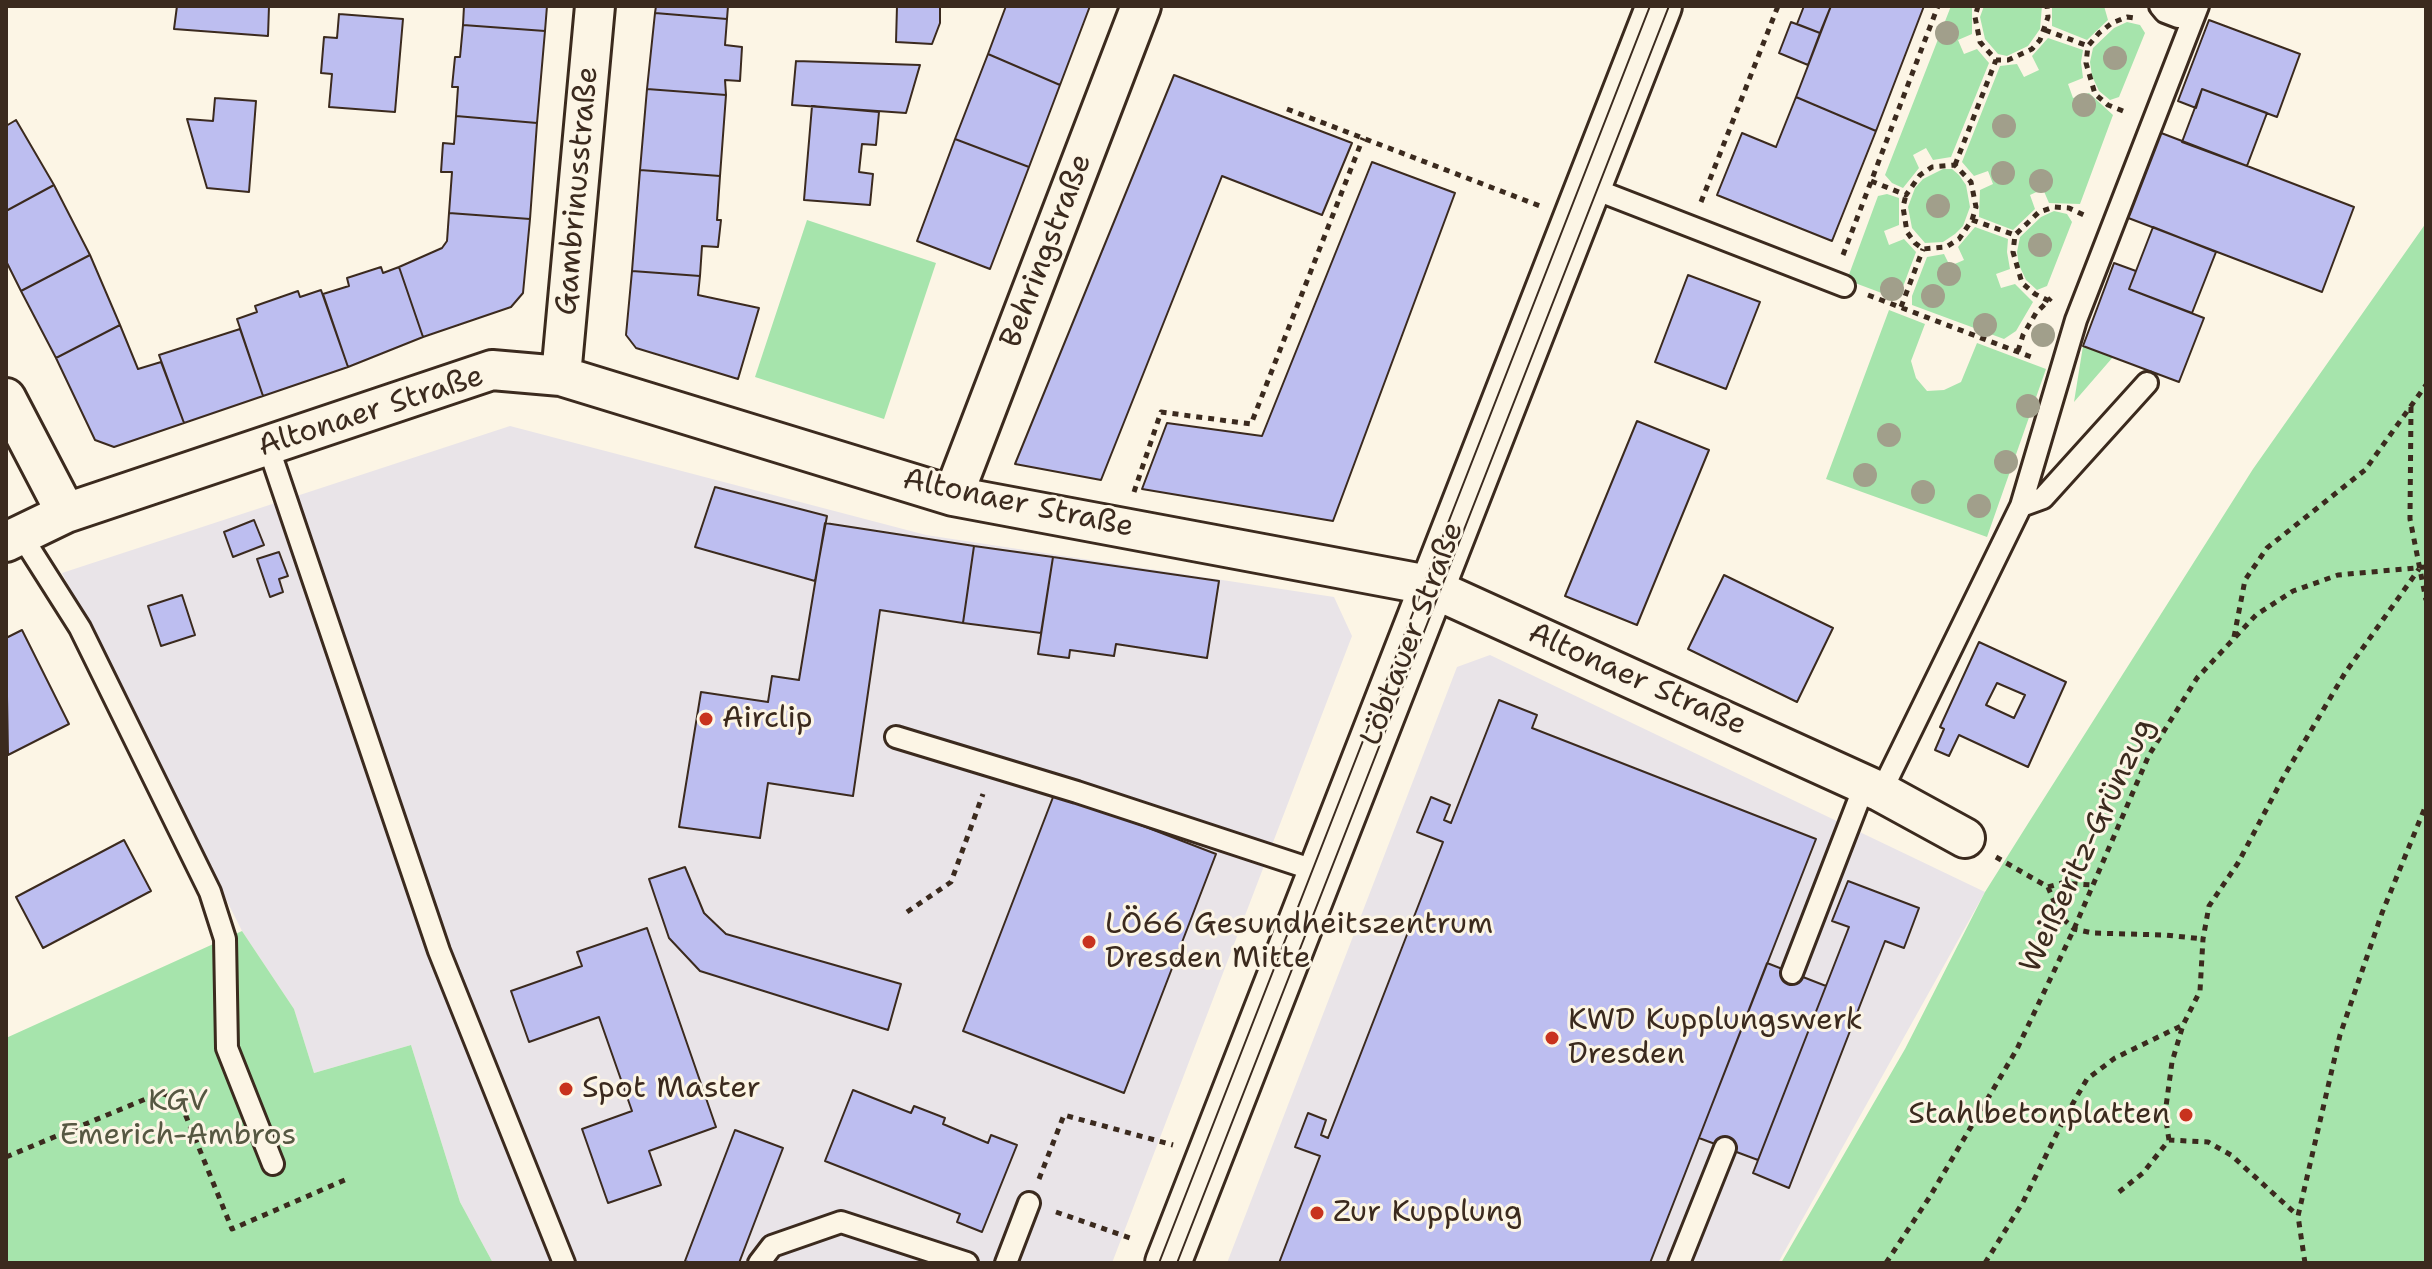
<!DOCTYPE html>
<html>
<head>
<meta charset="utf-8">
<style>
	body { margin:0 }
	#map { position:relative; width:2432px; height:1269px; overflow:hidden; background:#fcf5e5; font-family:"Shantell Sans",sans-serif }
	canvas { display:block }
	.frame { position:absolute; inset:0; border:8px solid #3b2a1e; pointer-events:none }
</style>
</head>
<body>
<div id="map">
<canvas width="2432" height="1269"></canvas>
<div class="frame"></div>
</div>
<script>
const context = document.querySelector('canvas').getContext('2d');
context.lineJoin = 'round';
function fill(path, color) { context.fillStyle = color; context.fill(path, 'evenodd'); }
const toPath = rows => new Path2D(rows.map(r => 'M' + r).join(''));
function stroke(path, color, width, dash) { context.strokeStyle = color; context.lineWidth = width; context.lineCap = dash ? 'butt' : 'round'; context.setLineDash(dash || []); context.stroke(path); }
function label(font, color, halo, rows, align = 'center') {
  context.font = font + ' "Shantell Sans",sans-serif'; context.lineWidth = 6; context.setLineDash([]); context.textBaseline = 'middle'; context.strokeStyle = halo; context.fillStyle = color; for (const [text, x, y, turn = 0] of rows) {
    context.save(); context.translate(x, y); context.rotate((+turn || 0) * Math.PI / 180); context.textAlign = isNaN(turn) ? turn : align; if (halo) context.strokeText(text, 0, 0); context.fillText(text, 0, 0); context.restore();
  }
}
fill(toPath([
	[510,426,926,535,1334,597,1352,636,1112,1263,493,1263,460,1202,411,1045,314,1073,294,1009,242,931,62,573],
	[1490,655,1985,892,1778,1263,1227,1263,1457,667]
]), '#e9e4e8');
fill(toPath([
	[1951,6,1972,8,1972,34,1958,40,1964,54,1977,49,1989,63,1951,157,1933,160,1926,148,1913,155,1919,168,1903,188,1892,183,1885,175],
	[1984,6,2042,6,2040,29,2028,46,2007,56,1998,54,1985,39,1980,17],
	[2052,6,2104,6,2108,20,2087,40,2052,26],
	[2127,22,2140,25,2145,33,2119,97,2110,100,2099,91,2092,76,2090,62,2093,48,2114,28],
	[2048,38,2083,50,2081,62,2083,78,2068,84,2073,98,2089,93,2113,115,2080,204,2049,203,2043,189,2030,195,2035,209,2013,230,1979,217,1980,190,1993,184,1988,171,1974,176,1962,162,2000,66,2017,64,2024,77,2039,70,2032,56],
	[1943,169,1952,169,1959,175,1966,185,1970,207,1963,226,1955,234,1943,242,1925,243,1912,228,1908,207,1915,188,1923,179],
	[1887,194,1899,198,1899,225,1884,231,1889,245,1904,239,1916,252,1901,292,1895,298,1847,280,1878,196],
	[2054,211,2067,214,2072,222,2047,286,2037,290,2026,280,2019,265,2017,252,2020,237,2041,217],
	[807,220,936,263,884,419,755,377],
	[2426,223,2426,1263,1781,1263,1905,1049,1985,892,2029,822,2253,469],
	[1975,227,2008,239,2007,252,2010,269,1996,274,2001,288,2015,284,2033,302,2016,331,2004,339,1912,305,1912,296,1927,257,1944,254,1950,266,1964,260,1958,247],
	[1889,310,1925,324,1911,361,1916,378,1927,391,1944,390,1961,382,1977,343,2046,369,1987,537,1826,479],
	[2083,346,2113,357,2074,402],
	[242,931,294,1009,314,1073,411,1045,460,1202,493,1263,6,1263,6,1038]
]), '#a6e4ac');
const building = toPath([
	[177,6,269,6,268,36,174,29,177,6],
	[464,6,547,6,545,31,463,25,464,6],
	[656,6,728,6,727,19,655,13,656,6],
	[897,6,940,6,940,23,932,44,896,42,897,6],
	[1006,6,1090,6,1060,85,988,54,1006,6],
	[1804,6,1831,6,1820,33,1797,24,1804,6],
	[1831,6,1924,6,1876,131,1796,97,1831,6],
	[655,13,727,19,725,45,742,47,740,81,725,80,726,95,647,89,655,13],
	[339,14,403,19,395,112,329,107,332,74,321,73,324,37,337,38,339,14],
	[2209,20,2300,54,2277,117,2202,89,2196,108,2178,101,2209,20],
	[1791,22,1820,33,1808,65,1779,53,1791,22],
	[463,25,545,31,537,123,456,116,458,87,452,87,455,57,460,57,463,25],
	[988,54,1060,85,1029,167,955,139,988,54],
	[796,61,920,65,906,113,792,105,796,61],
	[1174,75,1352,143,1322,215,1222,176,1101,480,1015,464,1174,75],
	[647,89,726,95,720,176,640,170,647,89],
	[2202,89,2267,113,2247,166,2182,142,2202,89],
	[1796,97,1876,131,1832,241,1717,195,1742,133,1776,147,1796,97],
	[215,98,256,101,249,192,207,188,187,119,213,121,215,98],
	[812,106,879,112,876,145,862,144,859,172,873,174,870,205,804,200,812,106],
	[456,116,537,123,530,219,449,213,452,172,441,172,443,143,454,144,456,116],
	[16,120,54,185,6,211,6,126,16,120],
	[2143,126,2354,207,2322,292,2110,211,2143,126],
	[955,139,1029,167,990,269,917,241,955,139],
	[1372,162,1455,193,1333,521,1142,489,1167,423,1262,436,1372,162],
	[640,170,720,176,717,220,721,220,718,247,702,246,700,276,632,271,640,170],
	[54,185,90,255,21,291,6,261,6,211,54,185],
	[449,213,530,219,523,293,511,307,423,337,399,267,442,248,447,241,449,213],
	[2153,227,2216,252,2192,313,2129,289,2153,227],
	[90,255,120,325,56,358,21,291,90,255],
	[2114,263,2136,271,2129,289,2204,318,2179,382,2083,346,2114,263],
	[381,267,383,273,399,267,423,337,348,367,323,294,349,286,347,278,381,267],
	[632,271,700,276,698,295,759,308,738,379,636,348,626,335,632,271],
	[1688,275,1760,302,1726,389,1655,362,1688,275],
	[321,290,348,367,263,396,237,319,257,312,255,306,298,291,300,297,321,290],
	[120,325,138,369,161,362,184,423,114,447,95,440,56,358,120,325],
	[240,329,263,396,184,423,159,355,240,329],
	[1637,421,1709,450,1637,625,1565,596,1637,421],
	[715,487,827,516,815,581,695,547,715,487],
	[254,520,264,545,233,557,224,532,254,520],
	[825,523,974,546,963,623,880,610,853,796,768,783,760,838,679,827,701,692,768,702,772,676,799,680,825,523],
	[974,546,1053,557,1041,633,963,623,974,546],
	[279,552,288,576,279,579,283,592,270,597,257,559,279,552],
	[1053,557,1219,581,1207,658,1116,644,1114,656,1070,650,1069,658,1038,654,1053,557],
	[1724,575,1833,628,1797,702,1688,649,1724,575],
	[182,595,195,635,161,646,148,606,182,595],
	[22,630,69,724,8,755,6,638,22,630],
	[1979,642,2066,682,2028,767,1959,735,1949,756,1935,750,1944,729,1940,727,1979,642],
	[1997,683,2025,695,2014,718,1986,705,1997,683],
	[1499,700,1537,715,1532,728,1816,839,1650,1263,1279,1263,1320,1156,1295,1147,1308,1113,1326,1120,1321,1135,1328,1138,1443,842,1417,832,1431,797,1450,805,1444,820,1451,823,1499,700],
	[1055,792,1216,854,1124,1093,963,1031,1055,792],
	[124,840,151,891,43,948,16,897,124,840],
	[685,867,704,913,726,934,901,984,888,1030,700,971,669,938,649,879,685,867],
	[1848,881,1919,908,1904,948,1885,941,1789,1188,1753,1173,1849,927,1832,921,1848,881],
	[647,928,716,1127,649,1151,661,1185,608,1203,582,1129,632,1111,599,1017,529,1042,511,991,582,966,577,952,647,928],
	[1767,963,1826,986,1758,1160,1699,1138,1767,963],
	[853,1090,911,1113,914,1106,945,1118,943,1124,988,1143,991,1135,1017,1145,982,1232,957,1222,960,1214,825,1161,853,1090],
	[735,1130,783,1148,739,1263,691,1263,685,1261,735,1130]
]);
fill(building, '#bdbef0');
stroke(building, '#3b2a1e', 2);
const service = toPath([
	[2160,6,2165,12,2178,17,2191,13,2197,6],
	[1589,187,1844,286],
	[268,446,439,951,564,1263],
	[2021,506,2043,498,2147,383],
	[21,535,80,628,210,892,225,939,227,1048,273,1164],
	[896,737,1077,792,1320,872],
	[1881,792,2021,506,2076,320,2198,6],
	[1792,973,1865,784],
	[759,1263,772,1246,841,1222,967,1263],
	[1006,1263,1029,1203],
	[1679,1263,1725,1148]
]);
const minor = toPath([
	[561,376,595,6],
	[6,398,66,513],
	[953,496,1141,6],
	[6,542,66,513,492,370,561,376,953,496,1423,584,1881,792,1965,838]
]);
const secondary = toPath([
	[1168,1263,1659,6]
]);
stroke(service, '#3b2a1e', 26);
stroke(minor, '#3b2a1e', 44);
stroke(secondary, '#3b2a1e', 50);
stroke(toPath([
	[1978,6,1975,17,1980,42,1996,60,2008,60,2032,49,2040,40,2048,17,2047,6],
	[2045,30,2088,46],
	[1287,109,1540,206],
	[2123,111,2108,105,2095,94,2086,63,2088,46,2099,33,2112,23,2127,17,2134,18],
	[1955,165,1996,60],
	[1871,181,1906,195,1920,175,1932,167,1955,165,1971,182,1976,207,1972,220,1959,239,1946,247,1923,249,1915,243,1907,232,1903,207,1906,195],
	[1701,202,1778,6],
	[1972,220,2015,235],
	[1843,255,1938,6],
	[1868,295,2034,358],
	[2049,301,2035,294,2022,283,2013,252,2015,235,2039,212,2054,207,2069,208,2084,215],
	[1901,307,1923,249],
	[2018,351,2023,335,2036,313,2051,298],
	[2411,407,2410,519,2426,600],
	[1134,492,1161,412,1251,424,1363,138],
	[2234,637,2245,580,2267,548,2365,470,2426,385],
	[1996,857,2048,887,2060,916,2074,929,2093,933,2165,935,2203,939],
	[2048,887,2062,883,2092,885],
	[907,912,951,882,983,794],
	[2169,1140,2165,1114,2172,1062,2183,1025,2200,991,2203,939,2209,906,2238,863,2284,776,2345,673,2419,569],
	[6,1157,160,1093,179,1099,232,1229,347,1179],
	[1039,1179,1064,1115,1173,1145],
	[2119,1192,2143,1173,2169,1140,2208,1142,2231,1155,2297,1215],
	[1056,1212,1133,1239],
	[1886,1263,1929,1198,2017,1049,2074,929,2149,755,2197,678,2256,615,2293,591,2338,575,2426,567],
	[1985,1263,2023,1202,2065,1117,2087,1079,2115,1058,2183,1025],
	[2305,1263,2298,1216,2340,1035,2382,913,2426,805]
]), '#3b2a1e', 5, [6, 6]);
stroke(service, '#fcf5e5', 20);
stroke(minor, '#fcf5e5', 38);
stroke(secondary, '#fcf5e5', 44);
stroke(toPath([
	[1159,1263,1650,6],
	[1177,1263,1669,6]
]), '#3b2a1e', 2);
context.fillStyle = '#a19f8b';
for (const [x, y] of [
	[1947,33],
	[2115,58],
	[2084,105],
	[2004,126],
	[2003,173],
	[2041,181],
	[1938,206],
	[2040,245],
	[1949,274],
	[1892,289],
	[1933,296],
	[1985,325],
	[2043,335],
	[2028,406],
	[1889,435],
	[2006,462],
	[1865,475],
	[1923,492],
	[1979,506]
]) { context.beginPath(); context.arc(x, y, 12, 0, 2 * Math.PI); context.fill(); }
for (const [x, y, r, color] of [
	[706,719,8,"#c8321e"],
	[1089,942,8,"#c8321e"],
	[1552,1038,8,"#c8321e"],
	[566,1089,8,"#c8321e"],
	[2186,1115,8,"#c8321e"],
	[1317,1213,8,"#c8321e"]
]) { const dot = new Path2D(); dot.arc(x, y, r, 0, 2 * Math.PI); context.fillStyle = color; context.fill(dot); stroke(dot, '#fcf5e5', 3); }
label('30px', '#3b2a1e', '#fcf5e5', [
	["Gambrinusstraße",578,191,-85],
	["Behringstraße",1047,251,-69],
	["Altonaer Straße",371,412,-18],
	["Altonaer Straße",1018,504,12],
	["Löbtauer Straße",1413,634,-69],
	["Altonaer Straße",1637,680,24],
	["Weißeritz-Grünzug",2088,846,-65]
]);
label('30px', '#3b2a1e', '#fcf5e5', [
	["Airclip",722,719],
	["LÖ66 Gesundheitszentrum",1105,925],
	["Dresden Mitte",1105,959],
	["KWD Kupplungswerk",1568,1021],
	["Dresden",1568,1055],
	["Spot Master",582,1089],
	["Stahlbetonplatten",2170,1115,"right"],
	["Zur Kupplung",1333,1213]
], 'left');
label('30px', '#565842', '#fcf5e5', [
	["KGV",178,1102],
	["Emerich-Ambros",178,1136]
]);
</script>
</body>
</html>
